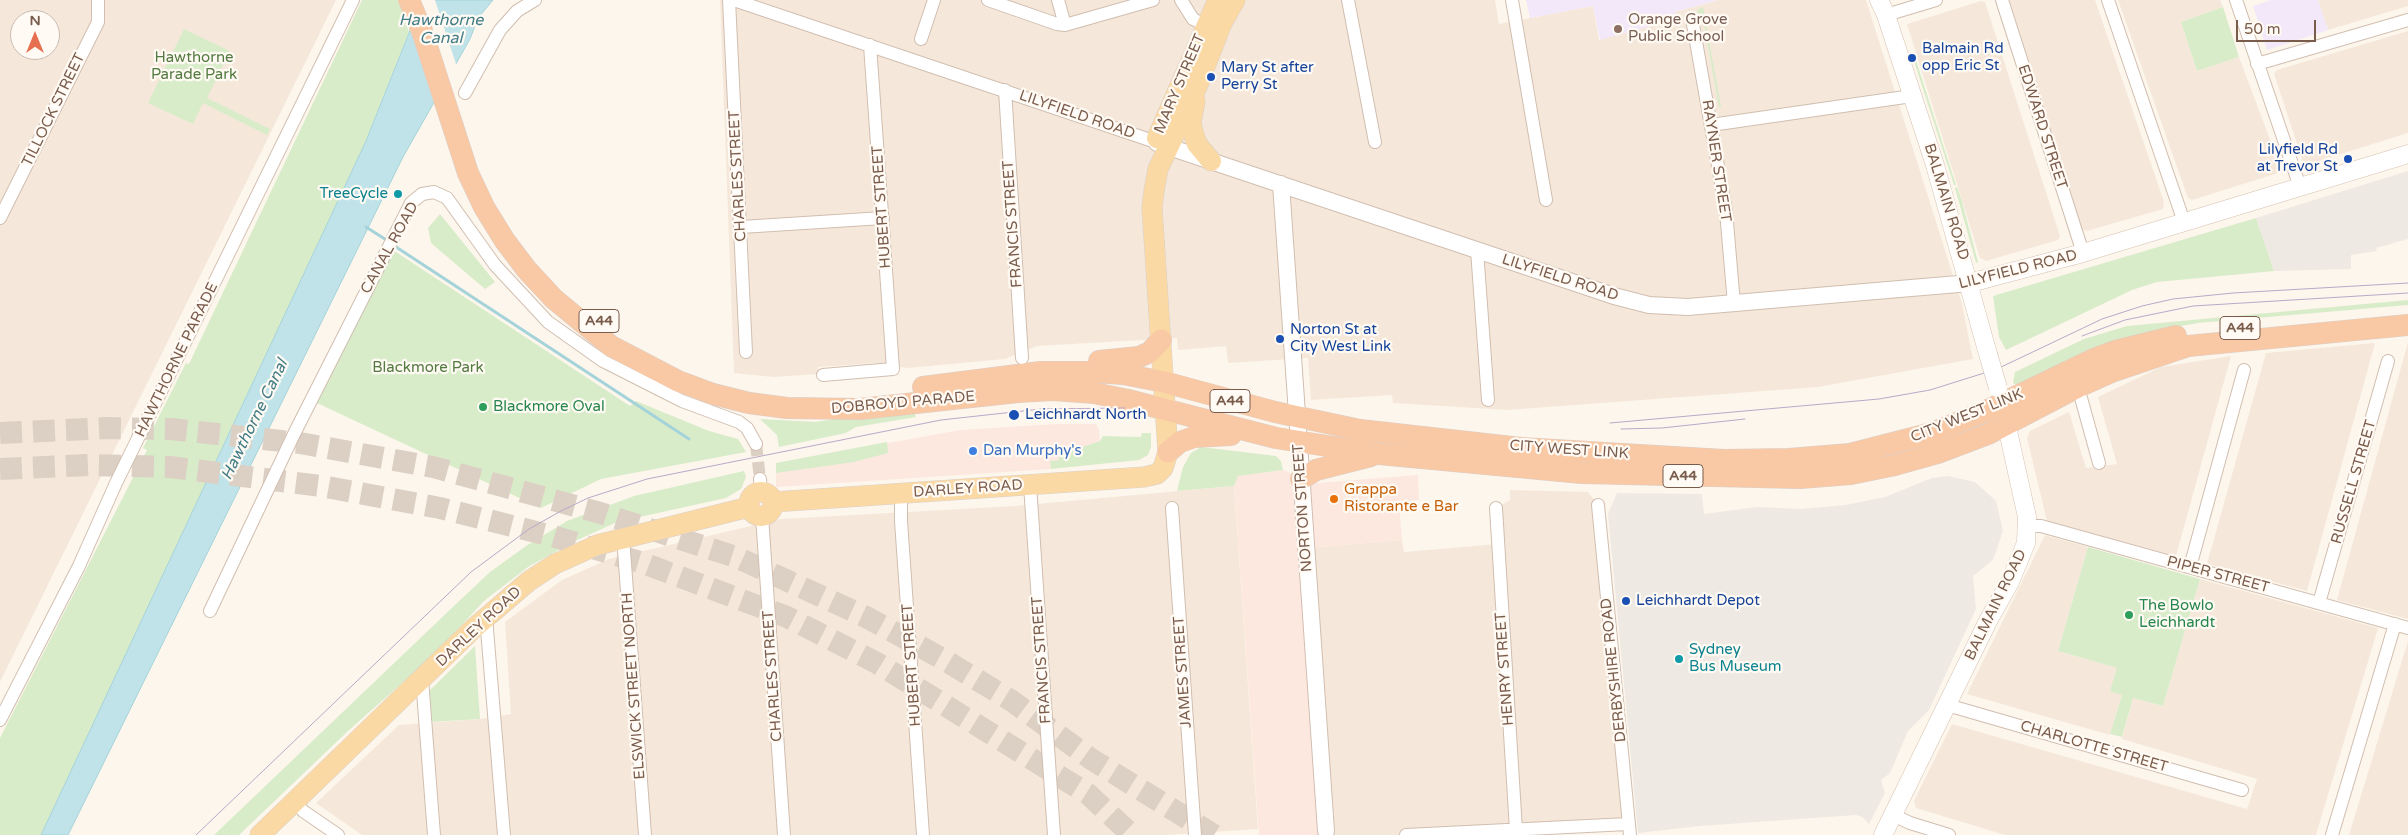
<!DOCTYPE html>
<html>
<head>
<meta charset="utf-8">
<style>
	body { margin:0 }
	#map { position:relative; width:2408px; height:835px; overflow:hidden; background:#fdf6ec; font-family:"Varela Round",sans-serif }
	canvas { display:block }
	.north { position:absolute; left:10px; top:10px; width:50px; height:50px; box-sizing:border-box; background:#fffaf3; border:1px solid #cabbb1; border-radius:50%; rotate:0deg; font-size:14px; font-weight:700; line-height:20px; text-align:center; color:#7a5c4d }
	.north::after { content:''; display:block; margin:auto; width:18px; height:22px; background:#e76f51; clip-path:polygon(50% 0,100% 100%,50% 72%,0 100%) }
	.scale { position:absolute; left:2236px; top:20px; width:80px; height:22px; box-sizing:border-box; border:2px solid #7a5c4d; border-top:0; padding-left:6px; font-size:15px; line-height:18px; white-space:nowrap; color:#7a5c4d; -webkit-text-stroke:4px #fffaf3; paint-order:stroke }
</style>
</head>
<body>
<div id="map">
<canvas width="2408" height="835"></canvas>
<div class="north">N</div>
<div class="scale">50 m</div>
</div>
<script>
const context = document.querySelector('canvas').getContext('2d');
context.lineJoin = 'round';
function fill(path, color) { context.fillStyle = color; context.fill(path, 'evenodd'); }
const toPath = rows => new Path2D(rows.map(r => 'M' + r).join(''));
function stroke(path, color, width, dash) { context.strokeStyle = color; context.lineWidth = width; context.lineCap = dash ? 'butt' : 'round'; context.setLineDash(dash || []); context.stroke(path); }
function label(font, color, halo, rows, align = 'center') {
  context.font = font + ' "Varela Round",sans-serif'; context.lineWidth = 4.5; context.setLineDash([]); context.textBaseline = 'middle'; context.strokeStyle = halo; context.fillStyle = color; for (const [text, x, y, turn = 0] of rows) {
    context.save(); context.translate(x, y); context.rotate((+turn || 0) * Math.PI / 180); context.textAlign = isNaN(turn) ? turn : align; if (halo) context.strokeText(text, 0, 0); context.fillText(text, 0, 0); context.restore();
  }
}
fill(toPath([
	[0,0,336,0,0,682],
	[20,20,50,20,50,50,20,50],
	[720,0,1495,0,1499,24,1593,6,1599,40,1676,19,1674,12,1719,0,1866,0,1962,304,1973,359,1818,387,1507,410,1393,403,1392,395,1311,400,1308,358,1228,363,1226,346,1178,350,1177,338,1037,346,1005,359,908,368,876,363,818,367,818,374,773,377,734,373],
	[2009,0,2095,0,2164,202,2163,209,2087,231,2082,229],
	[2118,0,2220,0,2223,7,2181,22,2197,71,2239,57,2281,169,2278,173,2192,200,2188,198],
	[2318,0,2408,0,2408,6,2328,30],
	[1981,1,1985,2,2060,236,2058,240,1986,261,1980,258,1907,24],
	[2408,31,2408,133,2309,164,2303,162,2274,74,2277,70],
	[2408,342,2408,619,2337,600],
	[2375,343,2307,591,2207,564,2266,353],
	[2231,356,2176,556,2047,521,2027,438,2030,431,2069,412,2086,468,2117,464,2098,397,2161,367],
	[1234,486,1258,829,1167,835,362,835,316,803,399,725,480,719,511,714,505,622,562,580,609,559,781,519,1015,506],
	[1510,490,1588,492,1598,505,1628,824,1406,835,1335,835,1332,833,1306,548,1402,540,1404,552,1497,544,1496,508,1510,500],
	[2045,535,2088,547,2058,651,2117,668,2122,694,2110,735,1967,694],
	[2200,579,2378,628,2316,835,2005,835,1916,808,1914,801,1952,724,2247,809,2257,779,2122,739,2133,698,2163,706],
	[2408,641,2408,835,2349,835]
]), '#f5e8da');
fill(toPath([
	[1056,424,1096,424,1099,430,1100,441,1059,455,1059,460,1050,461,1051,469,776,487,776,464,779,463,960,430],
	[1283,470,1317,483,1418,475,1419,500,1399,502,1402,540,1306,548,1318,835,1259,835,1234,486,1238,476]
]), '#fde8e0');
fill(toPath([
	[2408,171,2408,239,2376,248,2377,251,2351,255,2351,269,2274,271,2256,218],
	[1948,476,1975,482,1996,501,2003,531,1993,560,1973,576,1976,609,1929,710,1908,731,1890,773,1881,780,1885,793,1869,824,1862,817,1856,815,1700,826,1638,833,1608,514,1617,493,1702,494,1704,514,1757,507,1800,509,1846,505,1885,497,1932,478]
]), '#efe9e4');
fill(toPath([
	[1526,0,1718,0,1675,12,1676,19,1600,40,1593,6,1530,18],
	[2271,0,2318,0,2328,30,2267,50,2253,6]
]), '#f3e8fa');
fill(toPath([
	[362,0,398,0,409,32,366,141,41,835,0,835,0,738,147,450,143,448,186,363,189,364],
	[1703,7,1721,107,1719,107,1702,13,1696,14,1699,9],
	[2223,7,2239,57,2197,71,2181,22],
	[184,29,230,51,207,98,270,129,267,135,203,103,193,124,148,103],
	[1915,57,1956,185,1954,185,1913,58],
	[1957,187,1961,198,1978,262,1976,263,1955,188],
	[440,214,495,282,485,289,431,243,428,228],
	[2256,218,2274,271,2157,282,2132,290,2006,350,1999,337,1993,296],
	[393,250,630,406,636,401,709,431,738,439,746,452,601,479,541,508,317,403],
	[2408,300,2408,305,2198,323,2153,331,2019,387,2013,383,2015,372,2084,339,2127,326],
	[914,413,916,417,856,427,846,433,779,447,777,435,760,419,816,422,839,418],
	[1142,433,1151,433,1151,447,1148,455,1139,460,1051,469,1050,461,1059,460,1059,455,1100,441,1103,436,1141,437],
	[887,442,888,453,854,462,776,473,776,463],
	[1201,447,1276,456,1281,461,1283,470,1238,476,1234,486,1177,491,1183,467,1191,453],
	[744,471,746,477,741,489,726,498,617,522,573,542,528,567,484,601,435,654,348,731,239,835,214,835,456,604,490,572,526,546,567,521,634,496],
	[2088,547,2200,579,2163,706,2133,698,2122,737,2110,734,2122,695,2110,691,2117,668,2058,651],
	[475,646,480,719,431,722,428,692]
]), '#d8ecc9');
const water = toPath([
	[420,0,493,0,478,18,470,39,403,157,68,835,41,835,366,141,409,33,420,0]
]);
fill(water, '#bfe3e8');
stroke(water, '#a5d3da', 1);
fill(toPath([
	[417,0,435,0,457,67,436,103]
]), '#fdf6ec');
stroke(toPath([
	[366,227,388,241],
	[393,245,689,439]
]), '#a5d3da', 3);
stroke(toPath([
	[756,444,760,479]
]), '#dcd0c4', 12, [12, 6]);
stroke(toPath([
	[0,433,107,428,171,429,300,443,433,467,597,512,736,557,866,617,943,659,1012,701,1091,759,1214,835],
	[0,469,90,465,170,467,321,486,440,508,552,536,643,563,787,617,877,663,1088,794,1132,835]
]), '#dcd0c4', 22, [22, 11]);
const minor = toPath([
	[729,0,746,352],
	[734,0,1156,142],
	[988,0,1057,24,1065,25,1153,0],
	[1058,0,1065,25],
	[1181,0,1193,19,1213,29],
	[1348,0,1375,142],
	[1512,0,1546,200],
	[2002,0,2083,253],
	[2108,0,2184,222],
	[2236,0,2300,187],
	[1886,15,1936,0],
	[1692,19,1726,211,1734,304],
	[921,39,934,0],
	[2257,64,2408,20],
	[1005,90,1022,358],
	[465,93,500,30,517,11,535,0],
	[1711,125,1912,96],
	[0,218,98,22,98,0],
	[741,227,883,218],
	[1477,250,1488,400],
	[823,375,893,369,870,45],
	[2078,387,2099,463],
	[760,479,761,492],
	[1030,485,1054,835],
	[901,494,901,521,923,835],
	[1598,505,1630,835],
	[1172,508,1195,835],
	[1496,508,1516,830],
	[762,516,784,835],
	[2028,526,2041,526,2408,628],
	[623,537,645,835],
	[2190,567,2244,370],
	[2319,603,2388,361],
	[210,611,294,434,411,203,422,194,434,192,447,198,495,265,548,322,603,361,682,401,739,422,747,428,756,444],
	[486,617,504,835],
	[422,679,434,835],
	[1947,705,2242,790],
	[0,720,79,566,116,483,353,0],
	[294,800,303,811,338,835],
	[1893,815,1910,823,1949,835],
	[1406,835,1628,824],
	[2332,835,2395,624]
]);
const tertiary = toPath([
	[1157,143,1614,296,1649,305,1688,307,1970,283],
	[1281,184,1326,831]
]);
const secondary = toPath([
	[1879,0,1886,15,1935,165,1988,354],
	[1970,283,2083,253,2408,154],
	[1883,835,1988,621,2010,582,2026,543,2027,517,2004,413]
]);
const primary = toPath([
	[1195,101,1191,123,1193,132,1197,144,1211,161],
	[1157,138,1218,0],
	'749 504a12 12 0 1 1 24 0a12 12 0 1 1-24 0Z',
	[773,502,1144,477,1157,474,1163,468,1168,452,1152,208,1154,191,1158,169,1197,87,1222,23,1235,0],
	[260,835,474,628,529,581,555,564,597,545,749,507]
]);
const trunk = toPath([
	[409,0,422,31,468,173,484,207,505,241,527,270,554,299,611,346,678,381,713,394,749,403,787,408,860,409,1018,392,1053,390,1094,393,1128,400,1276,438,1379,454,1582,473,1800,478,1851,474,1895,465,1938,453,1988,434,2078,387,2114,371,2188,346,2408,325],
	[1099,361,1139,357,1150,352,1161,340],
	[923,387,1041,372,1095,372,1123,374,1164,382,1275,412,1360,430,1521,448,1724,460,1789,459,1850,454,1932,433,1986,411,2096,358,2115,351,2176,336],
	[1168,452,1180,442,1194,437,1231,435],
	[1301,479,1316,470,1371,456]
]);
stroke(minor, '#d1beb0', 14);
stroke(tertiary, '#d1beb0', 18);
stroke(secondary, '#d6c0b0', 19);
stroke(primary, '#dad1cd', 21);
stroke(trunk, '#dad1cd', 22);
stroke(minor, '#fff', 12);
stroke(tertiary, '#fff', 16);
stroke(secondary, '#fff', 18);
stroke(primary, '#fbd9a5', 20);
stroke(trunk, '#f9c8a4', 21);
stroke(toPath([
	[2082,336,2125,320,2193,306,2408,293],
	[1610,423,1879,399,1930,390,1997,369,2102,319,2142,306,2173,299,2233,293,2408,283],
	[1621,429,1662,428,1745,419],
	[196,835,471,572,529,529,561,511,588,498,647,479,941,420,1041,409,1125,408]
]), '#b9a8c9', 1);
const secondaryBridge = toPath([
	[1988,354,1998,388]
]);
stroke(secondaryBridge, '#d6c0b0', 19, []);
stroke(secondaryBridge, '#fff', 18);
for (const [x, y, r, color] of [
	[1618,29,5,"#8d6e63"],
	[1912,58,5,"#1a4fb4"],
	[1211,77,5,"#1a4fb4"],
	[2348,159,5,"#1a4fb4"],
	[398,194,5,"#0f9aa8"],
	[1280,339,5,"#1a4fb4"],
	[483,407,5,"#2e9e5b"],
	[1014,415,6,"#1a4fb4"],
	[973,451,5,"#3f7fe0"],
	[1334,499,5,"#e8710a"],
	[1626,601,5,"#1a4fb4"],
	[2129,615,5,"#2e9e5b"],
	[1679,659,5,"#0f9aa8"]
]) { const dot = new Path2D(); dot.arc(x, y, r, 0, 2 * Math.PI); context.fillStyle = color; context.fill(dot); stroke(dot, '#fffaf3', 2); }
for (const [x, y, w] of [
	[599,321,40],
	[2240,328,40],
	[1230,401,40],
	[1683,476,40]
]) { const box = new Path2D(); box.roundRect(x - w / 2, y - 11.5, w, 23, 4); context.fillStyle = '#fffaf3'; context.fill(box); stroke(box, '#7a5c4d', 1); }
label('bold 14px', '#7a5c4d', null, [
	["A44",599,321],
	["A44",2240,328],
	["A44",1230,401],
	["A44",1683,476]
]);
label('15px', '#785e54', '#fffaf3', [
	["Orange Grove",1628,20],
	["Public School",1628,37]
], 'left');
label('15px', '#164399', '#fffaf3', [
	["Balmain Rd",1922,49],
	["opp Eric St",1922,66],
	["Mary St after",1221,68],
	["Perry St",1221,85],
	["Lilyfield Rd",2338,150,"right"],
	["at Trevor St",2338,167,"right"],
	["Norton St at",1290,330],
	["City West Link",1290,347],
	["Leichhardt North",1025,415],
	["Leichhardt Depot",1636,601]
], 'left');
label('15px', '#537a41', '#fffaf3', [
	["Hawthorne",194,58],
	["Parade Park",194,75],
	["Blackmore Park",428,368]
]);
label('15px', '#7a5c4d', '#fffaf3', [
	["MARY STREET",1180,84,-67],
	["TILLOCK STREET",54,110,-64],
	["LILYFIELD ROAD",1077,115,19],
	["EDWARD STREET",2042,127,72],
	["RAYNER STREET",1716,161,81],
	["CHARLES STREET",738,176,-93],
	["BALMAIN ROAD",1946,202,73],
	["HUBERT STREET",882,207,-94],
	["FRANCIS STREET",1013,224,-94],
	["CANAL ROAD",390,248,-61],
	["LILYFIELD ROAD",2018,270,-14],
	["LILYFIELD ROAD",1560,278,18],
	["HAWTHORNE PARADE",177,360,-64],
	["DOBROYD PARADE",903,403,-5],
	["CITY WEST LINK",1967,416,-22],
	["CITY WEST LINK",1569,450,4],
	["RUSSELL STREET",2354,482,-74],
	["DARLEY ROAD",968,489,-4],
	["NORTON STREET",1303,508,-94],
	["PIPER STREET",2218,575,15],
	["BALMAIN ROAD",1996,605,-64],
	["DARLEY ROAD",479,627,-43],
	["FRANCIS STREET",1042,660,-94],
	["HUBERT STREET",912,665,-94],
	["HENRY STREET",1505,669,-94],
	["DERBYSHIRE ROAD",1614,670,-96],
	["JAMES STREET",1183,672,-94],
	["CHARLES STREET",773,676,-94],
	["ELSWICK STREET NORTH",634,686,-94],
	["CHARLOTTE STREET",2094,747,16]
]);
label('15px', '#0d838f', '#fffaf3', [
	["TreeCycle",388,194],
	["Sydney",1689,650,"left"],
	["Bus Museum",1689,667,"left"]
], 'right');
label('15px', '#27864d', '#fffaf3', [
	["Blackmore Oval",493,407],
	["The Bowlo",2139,606],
	["Leichhardt",2139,623]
], 'left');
label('15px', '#366cbe', '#fffaf3', [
	["Dan Murphy's",983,451]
], 'left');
label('15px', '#c56008', '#fffaf3', [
	["Grappa",1344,490],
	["Ristorante e Bar",1344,507]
], 'left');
label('italic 16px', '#437c86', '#fffaf3', [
	["Hawthorne",441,21],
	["Canal",441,39],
	["Hawthorne Canal",255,420,-64]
]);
</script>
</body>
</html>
